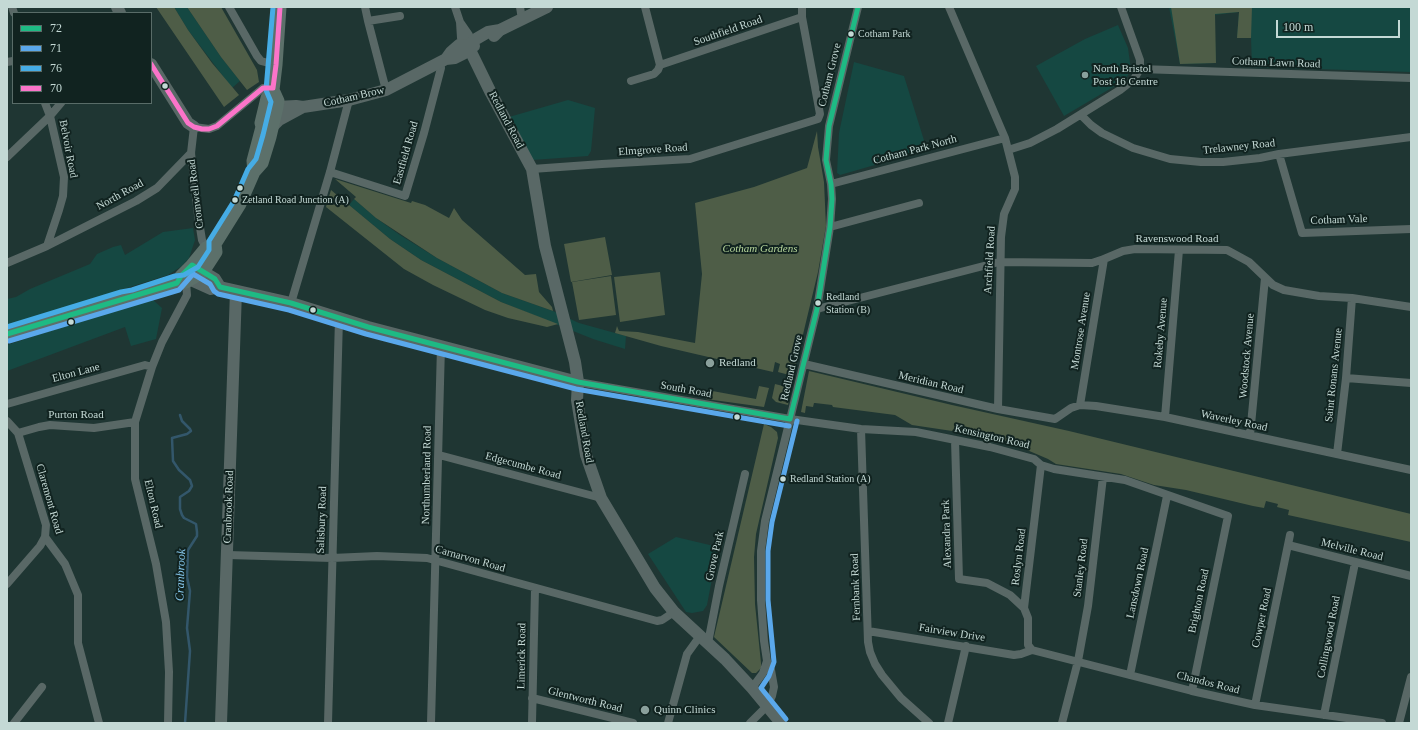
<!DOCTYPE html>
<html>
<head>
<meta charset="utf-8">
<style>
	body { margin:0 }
	#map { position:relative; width:1418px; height:730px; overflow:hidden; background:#1f3633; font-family:"Times New Roman",serif }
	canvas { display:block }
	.frame { position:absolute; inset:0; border:8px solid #c4d9d5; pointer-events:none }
	.legend { position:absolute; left:12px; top:12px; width:140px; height:92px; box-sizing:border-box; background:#112320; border:1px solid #596c68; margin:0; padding:5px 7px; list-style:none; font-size:12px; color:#c4d9d5 }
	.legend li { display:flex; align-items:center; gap:8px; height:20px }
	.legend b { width:20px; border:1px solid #596c68 }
	.scale { position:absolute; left:1276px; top:20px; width:124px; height:18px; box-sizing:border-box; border:2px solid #c4d9d5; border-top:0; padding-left:5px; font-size:12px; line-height:14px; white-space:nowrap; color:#c4d9d5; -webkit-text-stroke:3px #112320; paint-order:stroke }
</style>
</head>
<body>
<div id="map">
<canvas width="1418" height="730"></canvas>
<div class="frame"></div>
<ul class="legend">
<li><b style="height:5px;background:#1eba84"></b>72</li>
<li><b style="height:5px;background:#5aa8eb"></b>71</li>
<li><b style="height:5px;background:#46ace5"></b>76</li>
<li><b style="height:5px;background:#fb74c9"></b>70</li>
</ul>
<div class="scale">100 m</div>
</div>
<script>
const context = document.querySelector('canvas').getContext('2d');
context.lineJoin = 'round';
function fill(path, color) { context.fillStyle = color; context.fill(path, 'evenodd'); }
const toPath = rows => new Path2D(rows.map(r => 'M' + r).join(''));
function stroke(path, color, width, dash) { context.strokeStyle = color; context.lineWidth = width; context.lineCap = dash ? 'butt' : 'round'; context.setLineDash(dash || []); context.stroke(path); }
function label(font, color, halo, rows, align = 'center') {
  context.font = font + ' "Times New Roman",serif'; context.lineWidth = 4; context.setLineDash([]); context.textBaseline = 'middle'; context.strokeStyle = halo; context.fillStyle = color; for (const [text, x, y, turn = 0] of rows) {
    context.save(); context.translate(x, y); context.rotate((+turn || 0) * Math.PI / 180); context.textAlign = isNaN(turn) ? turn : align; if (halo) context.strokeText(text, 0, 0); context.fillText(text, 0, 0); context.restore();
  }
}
fill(toPath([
	[174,7,187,7,221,57,240,81,232,88,188,30],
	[1169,7,1411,7,1411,72,1252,67,1251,38,1237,38,1239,12,1214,15,1216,63,1180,64],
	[1118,25,1128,48,1131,70,1125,80,1064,116,1036,66,1085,39],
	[854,62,904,76,927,150,840,175,837,173,839,133],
	[568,100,595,108,591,151,588,156,532,160,509,117],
	[354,199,376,218,400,235,437,258,502,293,553,311,579,323,626,336,625,349,593,339,501,302,421,260,390,239,349,205],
	[193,228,195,240,189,258,182,266,168,275,7,326,7,299,16,297,30,289,90,264,97,254,113,247,121,245,125,255,163,232],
	[151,298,162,308,156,339,131,346,125,327,7,371,7,345],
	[676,537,718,547,707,605,703,611,692,613,686,612,648,554]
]), '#154842');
fill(toPath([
	[156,7,174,7,188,30,212,63,239,95,224,107],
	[187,7,221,7,257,70,259,82,247,90,221,57],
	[1171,7,1252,7,1251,38,1237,38,1239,12,1215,14,1216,63,1180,64],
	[817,131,818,147,824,182,826,226,818,272,793,376,778,372,780,364,775,362,773,372,661,346,615,333,617,326,619,331,638,332,695,343,702,274,695,203,754,187,807,168],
	[335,179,411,203,412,201,425,205,449,218,454,208,462,220,525,275,536,274,539,292,552,307,553,311,502,293,437,258,376,218,354,199,356,197],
	[331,190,390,239,421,260,501,302,558,324,547,327,508,318,485,310,433,285,404,269,326,207],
	[605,237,612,275,571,282,564,244],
	[660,272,665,315,620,322,614,277],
	[611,276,616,315,579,320,572,282],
	[809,371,952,405,1069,431,1411,514,1411,542,1288,515,1289,510,1277,507,1278,504,1266,501,1264,508,1253,506,1186,490,1154,485,1121,474,1056,464,1048,459,999,438,912,425,895,415,833,407,832,405,815,403,814,403,813,407,806,406,805,413,801,412],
	[775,384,791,388,788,405,776,402,772,398],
	[759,386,769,388,764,407,706,399,707,390,756,399],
	[764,424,771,427,777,432,778,438,756,534,754,557,755,604,761,663,761,668,756,673,752,673,714,637]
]), '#4e5d47');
stroke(toPath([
	[180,415,182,421,190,429,191,431,187,434,172,438,173,461,179,470,190,480,192,486,189,491,180,497,180,509,182,515,184,518,196,524,197,532,197,536,188,550,187,577,190,591,187,628,190,651,185,723]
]), '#33576b', 2.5);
stroke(toPath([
	[12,7,14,13],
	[229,7,257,56,261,61,276,65],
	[365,7,368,21,386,90],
	[455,7,460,22,461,38,468,46],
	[520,7,522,19],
	[645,7,660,65],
	[949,7,1005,138,1015,177,1015,189,1004,214,1001,237,998,409],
	[368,21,400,16],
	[460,22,469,35,468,46],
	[7,62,13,61],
	[1140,69,1411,78],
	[631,81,654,74,658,70,660,65,802,17],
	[45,103,50,116,64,177,63,196,59,210,47,246],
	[1081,115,1091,125,1102,133,1133,148,1170,159,1201,162,1223,162,1260,158,1279,154,1411,137],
	[1008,150,1030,143,1057,129,1120,90,1134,79,1140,69,1140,60,1121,7],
	[1279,154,1302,233,1411,229],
	[7,157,50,116,61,103],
	[532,169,602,164,690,159,818,119,820,114,802,17,802,7],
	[330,172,405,196,424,133,441,68,440,62],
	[831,184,1005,138],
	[830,227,919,203],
	[209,250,206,248,202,240,198,215,191,153,194,127,209,129,217,126,263,88,273,88],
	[7,263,47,246,136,201,157,188,191,153],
	[291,303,330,172,349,100],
	[817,309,999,262,1092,263,1104,259,1123,251,1135,249,1227,250,1249,262,1273,285,1284,290,1319,296,1352,298,1411,307],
	[804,364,998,409,1055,419,1071,408,1080,405,1096,406,1165,417,1411,470],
	[1346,378,1411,383],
	[578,382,790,419,861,429,916,432,990,447,1034,459,1041,465,1054,469,1125,480,1228,516,1192,691],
	[7,404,145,365,152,367],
	[1080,405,1104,259],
	[1165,417,1179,250],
	[7,421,18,433,46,525,45,537,65,564,78,595,78,643,99,723],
	[861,429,868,642,870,652,875,664,882,675,901,698,929,723],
	[18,433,39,427,50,425,94,428,135,422],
	[1250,435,1265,278],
	[955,440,959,579,987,583,1010,595,1024,608],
	[1337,454,1346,378,1352,298],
	[439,455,601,498],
	[1288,545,1411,576],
	[228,555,332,558,377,556,427,558,657,621,662,620,674,612],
	[7,584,40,546,45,537],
	[868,631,1014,655,1021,654,1032,650],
	[708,643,719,586,745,474],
	[1032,650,1192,691,1255,705,1382,723],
	[1032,650,1028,645,1028,618,1024,608,1041,465],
	[1130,675,1167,496],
	[752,688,763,673,767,661],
	[532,698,633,723],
	[1255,705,1290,535],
	[1324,715,1355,563],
	[14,723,42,687],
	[168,723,169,672,166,622,156,564,135,479,135,422,152,367,162,342,187,295,186,282,183,279],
	[328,723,339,318],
	[431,723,441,346],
	[532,723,535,589],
	[668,723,687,654,700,636],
	[750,723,768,705,772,696,774,687,771,670,767,661,764,641,761,600,761,551,765,521,817,309,830,227,832,199,831,184,826,160,829,126,858,7],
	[948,723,966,646],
	[1062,723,1078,661,1088,606,1103,477],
	[1399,723,1411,677]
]), '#596866', 8);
stroke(toPath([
	[117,7,120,13],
	[494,36,500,30,547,7],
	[468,46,491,93,532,169,545,246,575,362,578,382,577,400,586,455,601,498,655,588,674,612,725,659,752,688,781,723],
	[446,59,451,52,459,45,474,46],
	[151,64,188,123,194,127],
	[271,112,277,107,296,106,303,107,349,100,386,90,446,59,455,58,463,54,468,46,476,39,488,32,500,30],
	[273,126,279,120,303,107],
	[195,267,215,279,220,287],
	[186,272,191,280,211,289,220,287,291,303,368,327,578,382],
	[221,723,236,291]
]), '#596866', 12);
stroke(toPath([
	[254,172,253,161,262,127,261,123,267,98,273,90,276,65,280,7],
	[177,283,181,276,192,265,206,248,215,244],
	[7,334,123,299,134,297,177,283,186,282,203,272,216,252,215,244,240,204,254,172,262,163,270,137,277,107,278,101,273,90]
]), '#5c706a', 13);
stroke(toPath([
	[7,334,177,283,181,276,192,265,215,279,220,287,291,303,368,327,578,382,790,419],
	[790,419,817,309,830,227,832,199,831,184,826,160,829,126,858,7]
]), '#1eba84', 5);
stroke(toPath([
	[9,341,179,290,193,274,210,284,214,291,218,294,289,310,366,334,576,389,789,426],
	[786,719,761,688,769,676,774,662,768,600,768,551,772,522,797,421]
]), '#5aa8eb', 5);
stroke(toPath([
	[7,327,121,292,132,290,175,276,184,275,198,267,209,250,209,241,234,201,248,169,256,159,263,135,271,102,266,90,273,7]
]), '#46ace5', 5);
stroke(toPath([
	[151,64,188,123,194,127,202,129,209,129,217,126,263,88,273,88],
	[273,88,276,65,280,7]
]), '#fb74c9', 5);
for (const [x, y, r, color] of [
	[851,34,3.5,"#c4d9d5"],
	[1085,75,4,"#8aa09c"],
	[165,86,3.5,"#c4d9d5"],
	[240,188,3.5,"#c4d9d5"],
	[235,200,3.5,"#c4d9d5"],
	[818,303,3.5,"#c4d9d5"],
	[313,310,3.5,"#c4d9d5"],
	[71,322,3.5,"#c4d9d5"],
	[710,363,5,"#8aa09c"],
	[737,417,3.5,"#c4d9d5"],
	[783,479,3.5,"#c4d9d5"],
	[645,710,5,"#8aa09c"]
]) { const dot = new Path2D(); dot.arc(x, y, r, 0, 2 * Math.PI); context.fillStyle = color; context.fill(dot); stroke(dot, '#112320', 1.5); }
label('10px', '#c4d9d5', '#112320', [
	["Cotham Park",858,34],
	["Zetland Road Junction (A)",242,200],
	["Redland",826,297],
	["Station (B)",826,310],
	["Redland Station (A)",790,479]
], 'left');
label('11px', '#c4d9d5', '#112320', [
	["Southfield Road",728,31,-19],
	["Cotham Lawn Road",1276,63,2],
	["Cotham Grove",830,75,-76],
	["Cotham Brow",354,97,-13],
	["Redland Road",506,120,62],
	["Trelawney Road",1239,147,-6],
	["Belvoir Road",68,149,79],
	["Elmgrove Road",653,150,-4],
	["Cotham Park North",915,150,-15],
	["Eastfield Road",406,153,-74],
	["Cromwell Road",196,194,-97],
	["North Road",120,195,-29],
	["Cotham Vale",1339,220,-2],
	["Ravenswood Road",1177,239],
	["Archfield Road",990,260,-87],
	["Montrose Avenue",1081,331,-81],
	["Rokeby Avenue",1161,333,-85],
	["Woodstock Avenue",1247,356,-85],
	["Redland Grove",792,368,-77],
	["Elton Lane",76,373,-15],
	["Saint Ronans Avenue",1334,375,-84],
	["Meridian Road",931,383,13],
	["South Road",686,390,10],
	["Purton Road",76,415],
	["Waverley Road",1234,421,12],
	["Redland Road",584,432,80],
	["Kensington Road",992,437,13],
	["Edgecumbe Road",523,466,15],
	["Northumberland Road",427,475,-89],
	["Claremont Road",49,499,74],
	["Elton Road",153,504,77],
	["Cranbrook Road",229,507,-88],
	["Salisbury Road",322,520,-88],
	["Alexandra Park",947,534,-92],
	["Melville Road",1352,550,14],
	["Grove Park",715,556,-77],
	["Roslyn Road",1019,557,-83],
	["Carnarvon Road",470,559,16],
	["Stanley Road",1081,568,-83],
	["Lansdown Road",1138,583,-78],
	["Fernbank Road",856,587,-92],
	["Brighton Road",1199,601,-78],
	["Cowper Road",1262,618,-78],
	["Fairview Drive",952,633,9],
	["Collingwood Road",1329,637,-79],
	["Limerick Road",522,656,-89],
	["Chandos Road",1208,683,14],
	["Glentworth Road",585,700,14]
]);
label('11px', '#c4d9d5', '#112320', [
	["North Bristol",1093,69],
	["Post 16 Centre",1093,82],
	["Redland",719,363],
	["Quinn Clinics",654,710]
], 'left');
label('italic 11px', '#b8d79c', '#112320', [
	["Cotham Gardens",760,249]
]);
label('italic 12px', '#88caf0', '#112320', [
	["Cranbrook",181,575,-88]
]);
</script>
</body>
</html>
